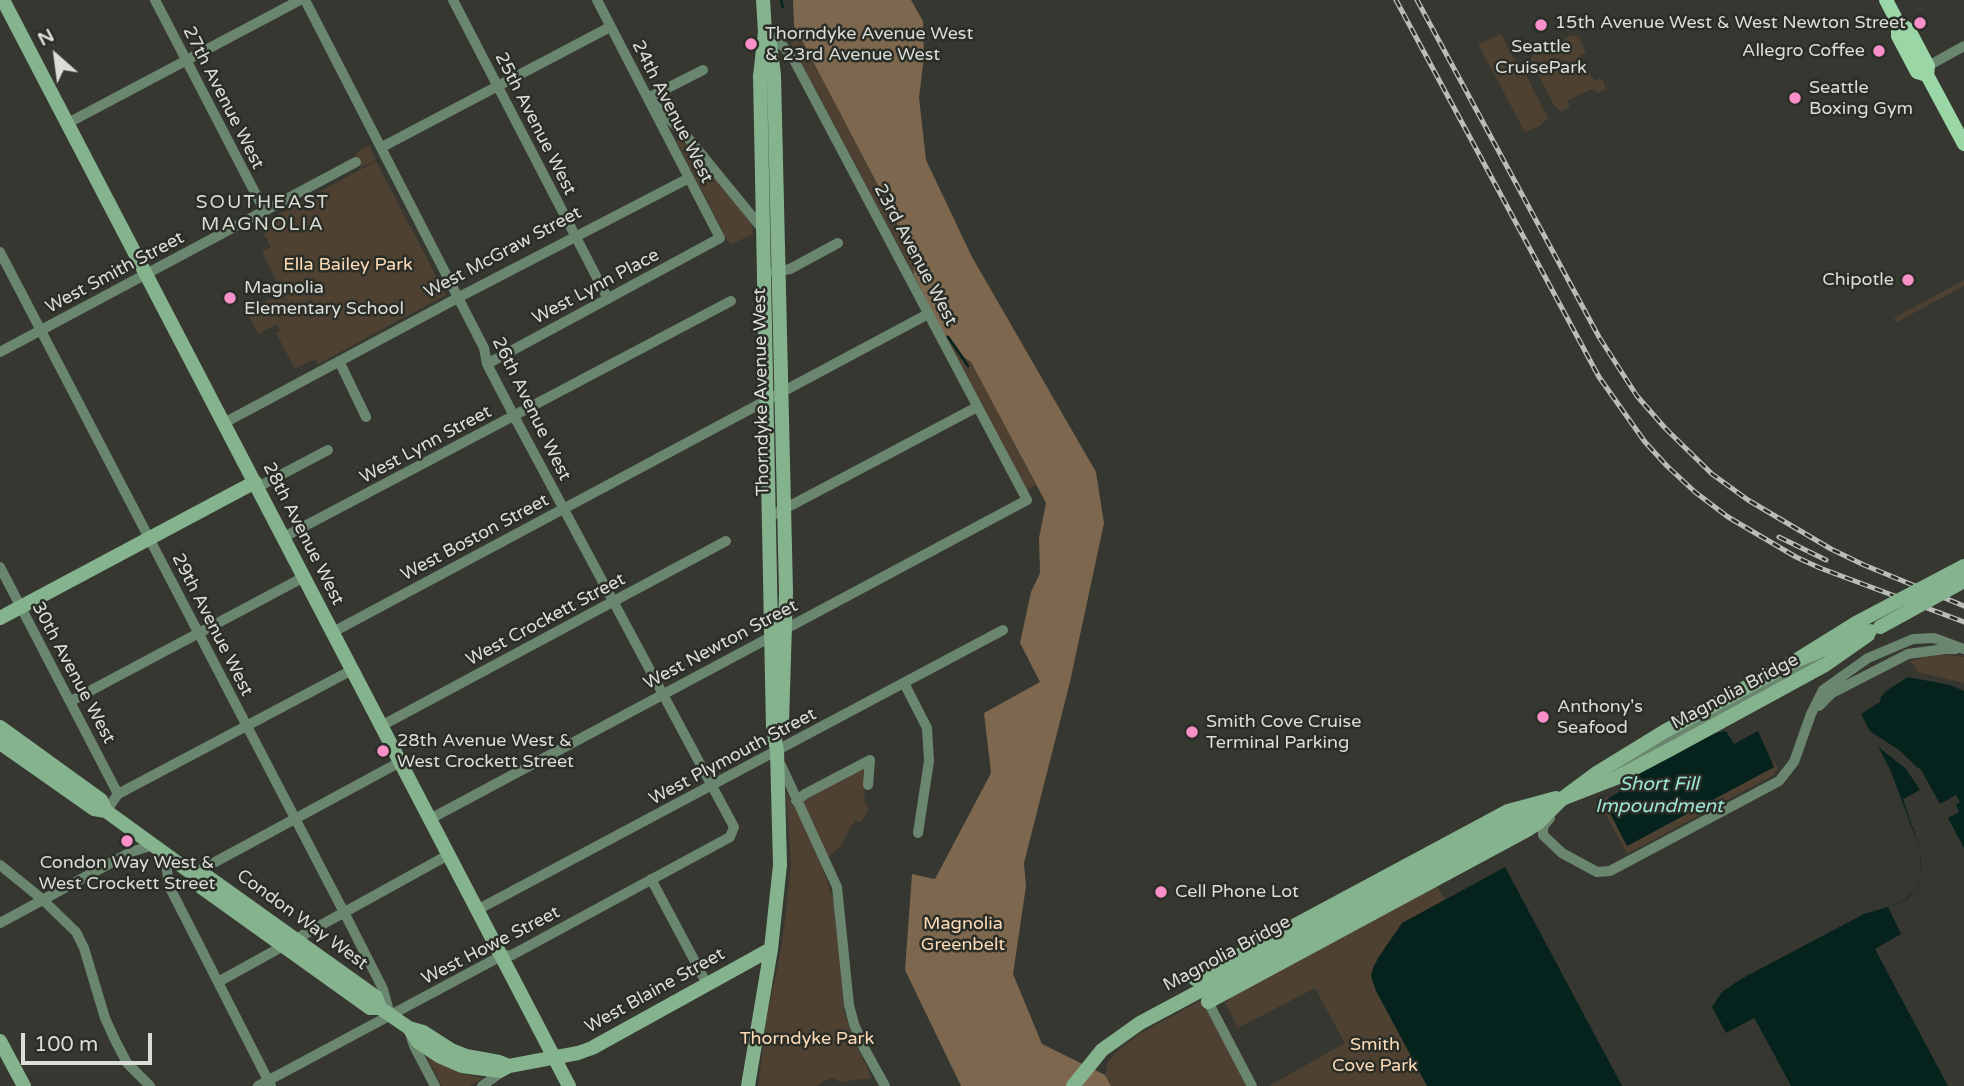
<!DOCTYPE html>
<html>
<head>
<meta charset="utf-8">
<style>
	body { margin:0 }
	#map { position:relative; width:1964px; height:1086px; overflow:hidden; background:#353730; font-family:"Varela Round",sans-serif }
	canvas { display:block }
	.north { position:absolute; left:21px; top:21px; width:70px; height:70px; -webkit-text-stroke:5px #2b2d27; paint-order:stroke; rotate:332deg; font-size:19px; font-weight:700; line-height:28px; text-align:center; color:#dbddd9 }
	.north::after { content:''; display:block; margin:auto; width:24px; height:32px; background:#dbddd9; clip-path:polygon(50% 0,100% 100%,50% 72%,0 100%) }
	.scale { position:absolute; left:21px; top:1033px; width:131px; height:32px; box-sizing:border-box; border:4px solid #dbddd9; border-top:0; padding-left:9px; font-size:21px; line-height:24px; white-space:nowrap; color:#dbddd9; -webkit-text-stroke:5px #2b2d27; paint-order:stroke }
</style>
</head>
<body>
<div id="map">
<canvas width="1964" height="1086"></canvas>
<div class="north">N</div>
<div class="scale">100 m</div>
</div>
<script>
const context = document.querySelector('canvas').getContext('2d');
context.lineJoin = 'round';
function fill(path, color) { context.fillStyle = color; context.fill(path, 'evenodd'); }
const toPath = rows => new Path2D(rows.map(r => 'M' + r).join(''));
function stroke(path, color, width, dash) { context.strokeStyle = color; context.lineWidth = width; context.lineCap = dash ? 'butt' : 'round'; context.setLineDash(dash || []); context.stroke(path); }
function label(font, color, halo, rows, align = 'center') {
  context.font = font + ' "Varela Round",sans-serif'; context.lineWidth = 5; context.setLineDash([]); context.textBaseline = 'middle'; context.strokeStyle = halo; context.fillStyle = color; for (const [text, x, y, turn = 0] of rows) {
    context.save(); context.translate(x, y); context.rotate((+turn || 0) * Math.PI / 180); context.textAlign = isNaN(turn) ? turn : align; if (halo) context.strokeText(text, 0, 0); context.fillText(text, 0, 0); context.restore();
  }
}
fill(toPath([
	[794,25,892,212,914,265,914,275,791,43,791,30],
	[1501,34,1517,64,1520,63,1548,118,1540,126,1525,132,1478,44],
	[1572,35,1579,37,1586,52,1580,56,1594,81,1600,78,1604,82,1605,89,1598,93,1592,89,1567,101,1570,106,1561,112,1554,105,1530,60,1533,55],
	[679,137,688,145,752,224,753,234,730,245,677,142],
	[369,145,376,160,361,167,355,154],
	[376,161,446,295,318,364,315,359,295,369,276,333,280,331,277,324,258,334,246,311,281,294,290,308,262,252,271,247,259,225],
	[1964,280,1964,286,1897,322,1894,318],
	[944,335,949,336,964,357,971,361,1036,485,1027,490],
	[1936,653,1964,657,1964,683,1917,672,1916,666,1909,662],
	[1774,761,1778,768,1774,775,1627,854,1601,806,1608,795,1606,805,1627,846,1774,767,1772,762],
	[864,768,865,796,863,801,869,809,861,823,855,820,839,848,821,863,834,901,844,1010,852,1035,872,1078,840,1082,832,1077,816,1086,758,1086,767,1017,782,944,791,866,786,790,792,806],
	[1505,867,1523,1086,1269,1086,1345,1043,1315,988,1238,1028,1225,1003,1234,994,1437,886,1445,899],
	[1205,998,1252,1086,1111,1086,1105,1075,1108,1062,1117,1051,1141,1033],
	[426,1056,459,1073,484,1078,470,1086,442,1086]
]), '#4e4132');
fill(toPath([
	[793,0,911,0,923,21,924,56,919,98,926,160,972,257,1096,472,1104,523,1070,682,1024,863,1026,886,1013,974,1042,1044,1105,1075,1111,1086,961,1086,905,970,912,874,935,879,991,773,984,713,1040,682,1020,643,1031,592,1040,573,1039,538,1046,503,971,362,964,357,949,336,944,335,914,275,914,265,892,212,794,25]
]), '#7d674e');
fill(toPath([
	[1908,677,1950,685,1964,691,1964,1086,1791,1086,1755,1019,1726,1034,1712,1007,1722,992,1741,979,1864,914,1888,907,1906,899,1917,888,1921,875,1920,849,1890,769,1861,714,1880,702,1881,697,1886,691],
	[1726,731,1734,744,1758,731,1774,767,1627,846,1606,805,1608,799,1627,787,1624,780,1716,733],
	[1505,867,1622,1086,1427,1086,1376,991,1371,976,1373,968,1378,958,1402,923]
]), '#05221d');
fill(toPath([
	[1865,728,1899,750,1918,768,1920,768,1940,804,1956,795,1960,802,1956,805,1959,812,1948,818,1964,848,1964,1086,1948,1086,1875,949,1901,934,1888,907,1907,899,1917,888,1921,875,1920,849,1903,799,1920,790,1906,769,1871,741],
	[1710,1004,1726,1033,1754,1018,1791,1086,1787,1086,1753,1023,1725,1037,1709,1009]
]), '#353730');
stroke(toPath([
	[781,0,783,7],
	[948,337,968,366]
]), '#05221d', 2.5);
stroke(toPath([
	[155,0,264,210],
	[453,0,608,299],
	[1928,66,1964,46],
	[703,70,648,98,688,138,764,231],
	[68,123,300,0],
	[382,147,610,27],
	[0,252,348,920,383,989,390,1015],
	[775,272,790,269,838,243],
	[0,352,356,162],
	[339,361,366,417],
	[487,364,720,238,597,0],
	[224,423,465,294,689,178],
	[258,487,328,450],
	[769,517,977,407],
	[284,537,731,301],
	[0,567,118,794],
	[333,632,928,314],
	[904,683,927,728,929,761,918,833],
	[71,701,304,577],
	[1819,706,1832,693,1908,654,1944,649,1956,649],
	[381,726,726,541],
	[781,765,837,887,849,1005,854,1024,864,1048,885,1086],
	[1604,777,1818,660],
	[868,785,870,760],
	[796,801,805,794,870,760],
	[106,811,118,794,352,670],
	[1550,818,1543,827,1543,835,1562,853,1597,872,1610,871,1779,781,1794,762,1811,714,1823,690,1868,658,1913,639,1934,638,1964,649],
	[430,819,1027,500,794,60,784,47,766,33],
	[168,856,167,870,169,886,271,1086],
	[0,865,42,899,76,932,84,948,105,1018,115,1040,127,1063,150,1086],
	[193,874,400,762],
	[651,879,707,984],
	[477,910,1003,630],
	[0,923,131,852,153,845],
	[218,982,448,855],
	[1206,998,1252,1086],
	[411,1036,414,1046,435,1086],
	[258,1086,501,956,512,955,730,837,734,827,514,416,487,364,484,348,305,0],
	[482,1086,503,1071]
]), '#6a866f', 10);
stroke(toPath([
	[3,0,569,1086],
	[763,0,765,32,770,44,774,75,786,592,782,722],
	[0,618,255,482],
	[0,727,101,800,106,811],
	[0,743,94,809,106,811,193,874,201,887,370,1008,380,1008,409,1028,423,1032,451,1050,466,1056,499,1062,509,1066],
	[193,874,208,877,376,997,380,1008],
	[1195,979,1508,811,1556,798],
	[1208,1002,1527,830,1538,823,1564,797,1595,774,1665,731,1795,661,1870,631],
	[409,1028,418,1042,439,1056,462,1066,500,1071,509,1066,578,1053,592,1048,771,949],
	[0,1041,24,1086],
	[748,1086,771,949,780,865,777,751,773,728,760,76,765,32]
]), '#85b38e', 14);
stroke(toPath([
	[1886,0,1898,23,1909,30,1928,66,1927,75,1964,144],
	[1898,23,1898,36,1917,72,1927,75]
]), '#9ad6a6', 14);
const rail = toPath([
	[1396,0,1599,377,1645,442,1667,466,1695,492,1728,517,1796,557,1820,568,1964,622],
	[1417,0,1599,337,1637,396,1665,428,1712,474,1748,500,1831,549,1864,565,1964,606],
	[1779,537,1826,560]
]);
stroke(rail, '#babcb7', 5);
stroke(rail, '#2b2d27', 2.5, [8]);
stroke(toPath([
	[1880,627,1964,581],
	[1795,661,1856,623,1964,566],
	[1073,1086,1102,1050,1140,1023,1549,804,1616,778,1671,749,1825,665,1868,635]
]), '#85b38e', 14);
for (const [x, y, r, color] of [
	[1920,23,7,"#f990ca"],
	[1541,25,7,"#f990ca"],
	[751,44,7,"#f990ca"],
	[1879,51,7,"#f990ca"],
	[1795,98,7,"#f990ca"],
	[1908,280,7,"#f990ca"],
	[230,298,7,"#f990ca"],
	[1543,717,7,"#f990ca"],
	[1192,732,7,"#f990ca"],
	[383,751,7,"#f990ca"],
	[127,841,7,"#f990ca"],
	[1161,892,7,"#f990ca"]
]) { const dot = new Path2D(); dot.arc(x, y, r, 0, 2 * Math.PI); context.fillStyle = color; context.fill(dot); stroke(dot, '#2b2d27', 2.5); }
label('18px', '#dbddd9', '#2b2d27', [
	["15th Avenue West & West Newton Street",1906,23,"right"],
	["Thorndyke Avenue West",765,34],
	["& 23rd Avenue West",765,55],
	["Seattle",1541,47,"center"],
	["CruisePark",1541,68,"center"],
	["Allegro Coffee",1865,51,"right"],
	["Seattle",1809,88],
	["Boxing Gym",1809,109],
	["Chipotle",1894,280,"right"],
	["Magnolia",244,288],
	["Elementary School",244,309],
	["Anthony's",1557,707],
	["Seafood",1557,728],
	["Smith Cove Cruise",1206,722],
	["Terminal Parking",1206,743],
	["28th Avenue West &",397,741],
	["West Crockett Street",397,762],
	["Condon Way West &",127,863,"center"],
	["West Crockett Street",127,884,"center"],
	["Cell Phone Lot",1175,892]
], 'left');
label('18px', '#dbddd9', '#2b2d27', [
	["27th Avenue West",223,98,63],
	["24th Avenue West",672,112,63],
	["25th Avenue West",535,124,63],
	["West McGraw Street",503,253,-28],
	["23rd Avenue West",915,255,62],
	["West Smith Street",115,273,-28],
	["West Lynn Place",596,287,-28],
	["Thorndyke Avenue West",762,392,-91],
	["26th Avenue West",531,409,64],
	["West Lynn Street",426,445,-28],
	["28th Avenue West",303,534,63],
	["West Boston Street",475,538,-28],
	["West Crockett Street",546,620,-28],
	["29th Avenue West",212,625,63],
	["West Newton Street",721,645,-28],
	["30th Avenue West",73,673,62],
	["Magnolia Bridge",1735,692,-28],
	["West Plymouth Street",733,757,-28],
	["Condon Way West",302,920,36],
	["West Howe Street",491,946,-27],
	["Magnolia Bridge",1227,954,-28],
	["West Blaine Street",655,991,-29]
]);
label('18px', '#fddbb7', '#2b2d27', [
	["Ella Bailey Park",348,265],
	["Magnolia",963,924],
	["Greenbelt",963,945],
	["Thorndyke Park",807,1039],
	["Smith",1375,1045],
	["Cove Park",1375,1066]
]);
context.letterSpacing = '2px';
label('19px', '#d7dad1', '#2b2d27', [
	["SOUTHEAST",263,203],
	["MAGNOLIA",263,225]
]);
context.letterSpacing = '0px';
label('italic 19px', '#9de5d4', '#2b2d27', [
	["Short Fill",1659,785],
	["Impoundment",1659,807]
]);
</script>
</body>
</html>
